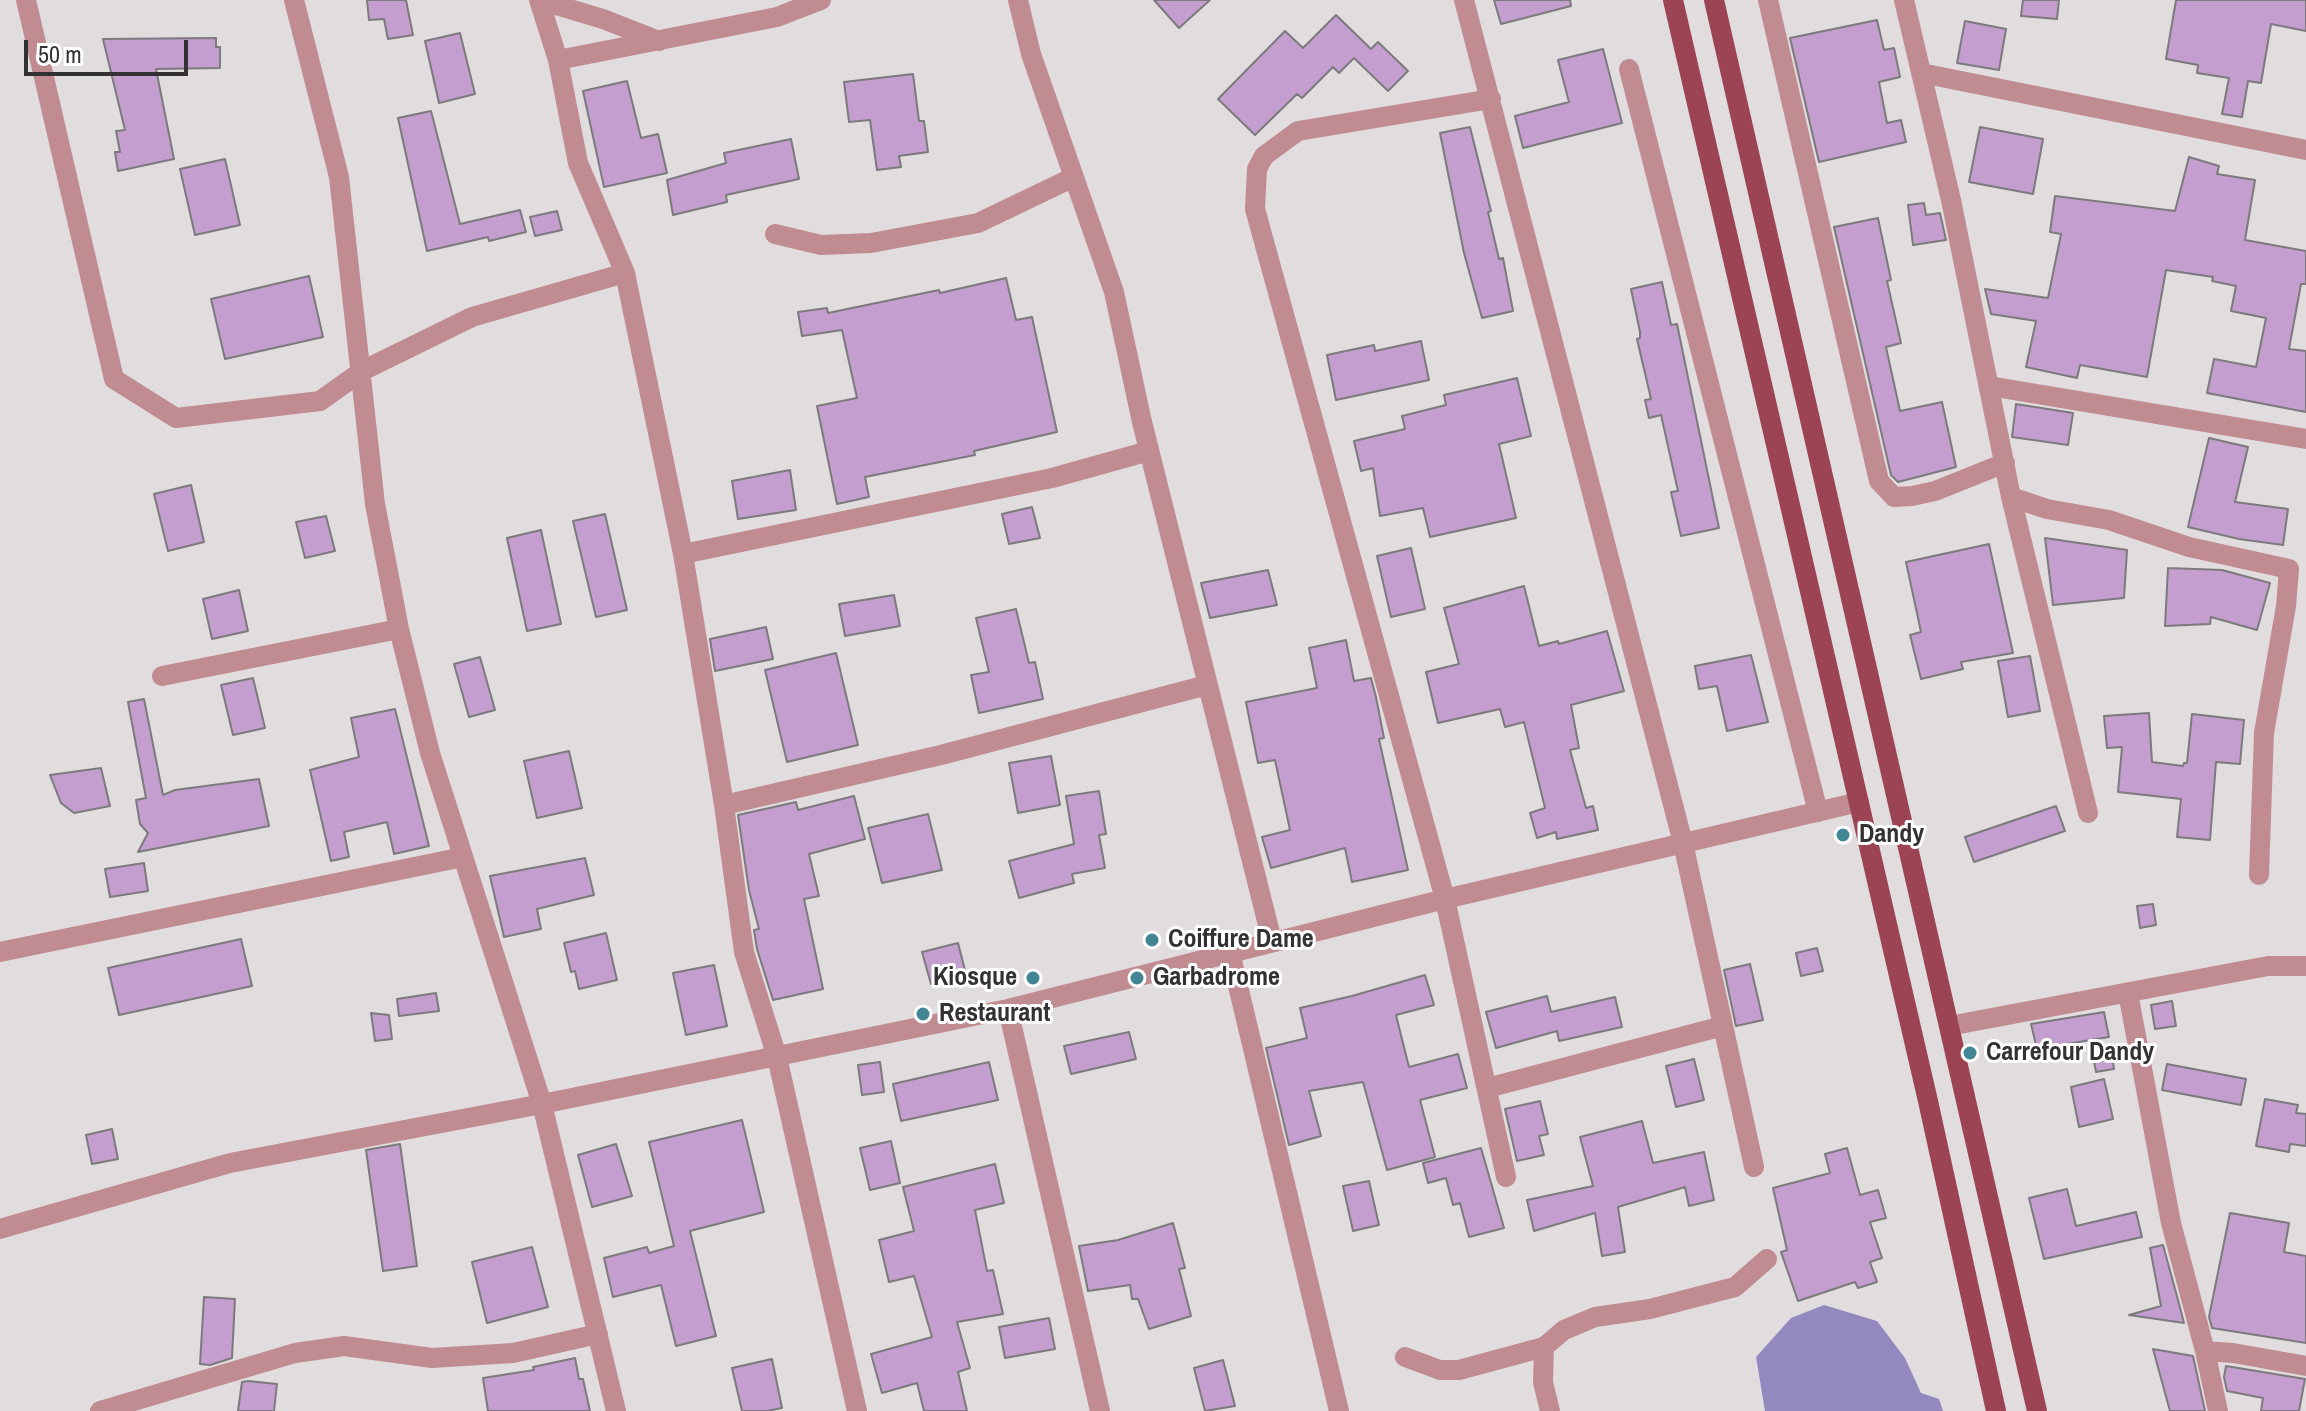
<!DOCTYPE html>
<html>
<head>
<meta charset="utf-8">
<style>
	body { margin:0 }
	#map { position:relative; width:2306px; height:1411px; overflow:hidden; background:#e1dddf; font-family:"Archivo Narrow",sans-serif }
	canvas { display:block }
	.scale { position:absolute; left:24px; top:40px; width:164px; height:36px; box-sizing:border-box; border:4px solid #333132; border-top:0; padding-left:10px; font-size:24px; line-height:28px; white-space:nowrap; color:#333132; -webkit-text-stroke:6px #fff; paint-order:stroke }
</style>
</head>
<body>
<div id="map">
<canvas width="2306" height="1411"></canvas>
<div class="scale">50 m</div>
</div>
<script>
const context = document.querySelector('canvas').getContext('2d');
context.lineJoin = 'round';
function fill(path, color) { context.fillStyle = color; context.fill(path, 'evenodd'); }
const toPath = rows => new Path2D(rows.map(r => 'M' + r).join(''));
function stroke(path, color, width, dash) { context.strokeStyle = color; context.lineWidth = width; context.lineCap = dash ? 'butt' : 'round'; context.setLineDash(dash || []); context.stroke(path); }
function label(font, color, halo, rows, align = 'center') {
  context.font = font + ' "Archivo Narrow",sans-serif'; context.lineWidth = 6; context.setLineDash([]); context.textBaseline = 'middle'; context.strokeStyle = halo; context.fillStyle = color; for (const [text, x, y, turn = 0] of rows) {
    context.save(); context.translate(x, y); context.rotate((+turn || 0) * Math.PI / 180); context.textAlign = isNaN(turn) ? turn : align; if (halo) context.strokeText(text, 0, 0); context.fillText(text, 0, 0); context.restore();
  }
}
fill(toPath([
	[1824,1305,1877,1321,1905,1358,1921,1393,1939,1399,1943,1411,1765,1411,1756,1357,1791,1318]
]), '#9489bf');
const building = toPath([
	[367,0,406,0,413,35,388,39,384,19,369,20,367,0],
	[1154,0,1210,0,1179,28,1154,0],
	[1494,0,1570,0,1571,6,1501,24,1494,0],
	[2023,0,2059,0,2057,19,2021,16,2023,0],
	[2176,0,2306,0,2306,31,2271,24,2261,83,2248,81,2242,117,2222,114,2229,78,2197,73,2198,65,2166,59,2176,0],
	[1336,15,1371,49,1378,42,1408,71,1388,91,1354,58,1339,73,1333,67,1302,98,1297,94,1255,135,1218,99,1285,31,1303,48,1336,15],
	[1877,20,1884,50,1894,48,1900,77,1879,82,1887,123,1901,120,1906,142,1819,162,1790,38,1877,20],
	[1965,21,2006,29,1999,70,1957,63,1965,21],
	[460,33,475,94,439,103,425,41,460,33],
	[216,38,216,47,220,47,220,68,156,69,174,159,118,171,115,152,120,152,116,131,125,130,103,39,216,38],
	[1603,49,1622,123,1523,148,1515,116,1569,102,1558,60,1603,49],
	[913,74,919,121,924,121,928,152,899,156,901,167,877,170,870,120,849,122,844,82,913,74],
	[627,81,641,138,658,134,667,173,604,187,583,91,627,81],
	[431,111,460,224,520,210,526,232,489,241,488,237,427,251,398,118,431,111],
	[1470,127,1491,211,1488,212,1499,259,1503,258,1513,311,1482,318,1464,253,1440,133,1470,127],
	[1980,127,2043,139,2033,194,1969,182,1980,127],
	[791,139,799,179,726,195,727,202,673,215,667,180,726,163,724,153,791,139],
	[2189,157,2219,166,2217,174,2255,180,2245,240,2306,251,2306,284,2301,284,2289,349,2306,351,2306,412,2207,393,2214,359,2256,367,2266,318,2231,311,2236,286,2212,281,2213,277,2166,270,2147,377,2080,365,2077,378,2026,367,2036,321,1991,314,1985,289,2048,298,2061,234,2050,232,2055,196,2175,211,2189,157],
	[225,159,240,225,195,235,180,169,225,159],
	[1924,203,1926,215,1940,213,1946,240,1913,245,1908,205,1924,203],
	[557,211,562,230,535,236,530,217,557,211],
	[1878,218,1891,280,1887,281,1901,343,1886,347,1900,411,1942,402,1956,467,1898,482,1891,475,1834,227,1878,218],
	[309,276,323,337,225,359,211,299,309,276],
	[1006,278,1016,320,1032,317,1057,432,974,451,975,455,865,477,869,497,837,504,817,406,857,398,842,330,802,336,798,312,827,308,828,313,939,290,940,293,1006,278],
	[1662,282,1671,325,1677,324,1719,528,1681,536,1671,492,1678,491,1661,415,1649,418,1645,400,1651,399,1637,339,1640,338,1640,332,1631,289,1662,282],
	[1421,341,1429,380,1336,400,1327,355,1374,345,1375,351,1421,341],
	[1517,378,1531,436,1499,444,1516,518,1430,537,1423,508,1380,516,1373,468,1361,471,1354,441,1405,429,1402,416,1446,405,1444,395,1517,378],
	[2016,404,2073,413,2068,445,2012,437,2016,404],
	[2209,438,2248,447,2235,502,2288,509,2283,545,2239,539,2188,527,2209,438],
	[790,470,796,510,738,519,732,481,790,470],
	[191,485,204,542,168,551,154,494,191,485],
	[1032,507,1040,538,1009,544,1002,514,1032,507],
	[605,514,627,610,596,617,573,521,605,514],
	[326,516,335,551,305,558,296,522,326,516],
	[541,530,561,624,527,631,507,538,541,530],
	[2045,538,2127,550,2124,598,2053,605,2045,538],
	[1989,544,2013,653,1961,662,1963,669,1921,679,1910,635,1921,632,1906,562,1989,544],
	[1411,548,1425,609,1391,617,1377,556,1411,548],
	[2168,568,2222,570,2270,583,2257,630,2211,617,2210,624,2165,626,2168,568],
	[1268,570,1277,605,1210,618,1201,583,1268,570],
	[1524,586,1539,646,1558,641,1559,644,1607,631,1624,691,1571,705,1579,748,1570,750,1586,808,1593,806,1598,830,1557,839,1556,832,1537,838,1530,813,1545,808,1524,722,1505,727,1500,709,1438,723,1426,672,1459,664,1444,608,1524,586],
	[239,590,248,631,212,639,203,599,239,590],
	[894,595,900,626,845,636,839,604,894,595],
	[1016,609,1029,663,1035,662,1043,699,979,713,971,675,989,672,976,618,1016,609],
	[766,627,773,659,715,671,710,639,766,627],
	[1346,640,1354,681,1371,678,1376,697,1384,738,1379,739,1408,870,1352,882,1345,848,1271,868,1262,837,1290,830,1275,760,1258,763,1246,702,1317,688,1309,648,1346,640],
	[836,653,858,745,787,762,765,670,836,653],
	[1751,655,1768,722,1727,731,1717,686,1699,689,1695,666,1751,655],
	[2030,656,2040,711,2008,717,1998,661,2030,656],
	[480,657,495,710,469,717,454,664,480,657],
	[253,678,265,728,233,735,221,685,253,678],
	[144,699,163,795,175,790,259,779,269,826,138,852,148,833,140,824,136,800,146,798,128,702,144,699],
	[395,709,429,846,394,854,387,822,344,832,349,857,331,861,310,770,359,757,351,718,395,709],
	[2149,713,2152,762,2183,766,2184,763,2187,763,2192,714,2244,720,2240,764,2216,762,2210,840,2177,837,2181,799,2118,792,2122,747,2107,748,2104,716,2149,713],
	[569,751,582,808,537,818,524,761,569,751],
	[1051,756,1060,805,1018,813,1009,763,1051,756],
	[101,768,110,806,74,813,61,803,50,775,101,768],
	[1099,791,1106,834,1099,835,1105,868,1072,874,1074,883,1019,898,1009,861,1074,844,1066,796,1099,791],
	[854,796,865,839,809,854,819,896,804,899,823,989,773,1000,757,949,754,930,759,929,749,890,738,815,796,802,798,810,854,796],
	[2056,806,2065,831,1974,862,1965,837,2056,806],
	[928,814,942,870,882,883,868,828,928,814],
	[585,858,594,895,537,909,541,929,504,937,490,876,585,858],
	[144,863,148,891,110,897,105,869,144,863],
	[2153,904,2156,925,2140,928,2137,906,2153,904],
	[606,933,617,980,579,989,575,971,571,972,564,943,606,933],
	[241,939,252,986,119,1015,108,968,241,939],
	[958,943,966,974,931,984,922,952,958,943],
	[1817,948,1823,971,1801,976,1796,953,1817,948],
	[1750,964,1763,1020,1736,1026,1724,970,1750,964],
	[714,965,727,1026,686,1035,673,973,714,965],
	[1425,975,1434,1005,1396,1015,1409,1067,1458,1054,1467,1088,1420,1100,1435,1157,1387,1170,1363,1082,1309,1091,1321,1136,1289,1145,1266,1048,1307,1038,1300,1008,1352,996,1425,975],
	[436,993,439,1011,399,1016,397,999,436,993],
	[1547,996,1551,1012,1615,997,1622,1027,1559,1041,1557,1031,1496,1048,1486,1012,1547,996],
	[2172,1001,2176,1026,2155,1029,2151,1005,2172,1001],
	[2104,1012,2109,1037,2037,1049,2031,1024,2104,1012],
	[371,1013,389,1015,392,1039,375,1041,371,1013],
	[1129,1032,1136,1059,1071,1074,1064,1046,1129,1032],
	[2092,1051,2112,1055,2114,1069,2096,1072,2092,1051],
	[1694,1059,1704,1100,1676,1107,1666,1066,1694,1059],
	[880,1062,884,1092,862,1095,858,1065,880,1062],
	[989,1062,998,1100,901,1121,893,1084,989,1062],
	[2167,1064,2246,1079,2241,1105,2162,1090,2167,1064],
	[2104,1079,2113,1119,2079,1127,2071,1087,2104,1079],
	[2265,1099,2298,1105,2296,1113,2306,1114,2306,1146,2290,1144,2289,1152,2256,1146,2265,1099],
	[1540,1101,1548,1134,1539,1136,1544,1155,1517,1161,1505,1109,1540,1101],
	[742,1120,764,1212,690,1231,716,1336,676,1346,661,1285,613,1297,604,1258,647,1247,649,1253,674,1246,649,1142,742,1120],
	[1642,1121,1653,1163,1704,1152,1714,1200,1689,1206,1685,1187,1618,1207,1625,1252,1602,1256,1595,1213,1534,1231,1527,1200,1593,1186,1580,1137,1642,1121],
	[112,1129,118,1159,92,1164,86,1135,112,1129],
	[891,1141,900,1183,870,1190,860,1148,891,1141],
	[400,1144,417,1266,383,1271,366,1150,400,1144],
	[616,1144,632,1196,592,1207,578,1155,616,1144],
	[1481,1148,1504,1228,1469,1237,1460,1203,1453,1205,1446,1178,1428,1183,1423,1163,1481,1148],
	[1847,1148,1860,1195,1878,1190,1886,1218,1870,1222,1882,1258,1870,1262,1877,1282,1858,1288,1855,1282,1798,1301,1781,1252,1787,1250,1773,1188,1830,1173,1825,1154,1847,1148],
	[995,1164,1004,1203,975,1210,987,1271,993,1270,1003,1314,957,1322,970,1368,958,1372,967,1411,924,1411,917,1383,882,1393,871,1354,932,1337,914,1276,889,1282,879,1240,914,1231,903,1187,995,1164],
	[1369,1181,1379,1225,1353,1231,1343,1186,1369,1181],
	[2067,1189,2076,1226,2136,1212,2142,1237,2044,1259,2029,1198,2067,1189],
	[2230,1213,2289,1223,2284,1252,2306,1256,2306,1343,2212,1328,2209,1317,2230,1213],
	[1173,1223,1185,1268,1179,1269,1191,1316,1149,1329,1138,1299,1132,1299,1130,1285,1088,1291,1079,1246,1118,1240,1173,1223],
	[2163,1245,2178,1300,2184,1323,2129,1315,2161,1306,2150,1248,2163,1245],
	[532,1247,548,1307,487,1323,472,1262,532,1247],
	[204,1297,235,1299,232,1358,210,1365,200,1364,204,1297],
	[1049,1318,1055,1349,1005,1358,999,1327,1049,1318],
	[2153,1349,2193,1356,2205,1411,2170,1411,2153,1349],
	[575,1358,579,1379,583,1379,590,1411,488,1411,483,1378,534,1370,533,1367,575,1358],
	[772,1359,782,1408,767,1411,742,1411,732,1368,772,1359],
	[1223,1360,1235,1406,1205,1411,1194,1368,1223,1360],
	[2226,1366,2305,1379,2299,1411,2261,1411,2263,1398,2227,1391,2224,1377,2226,1366],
	[248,1381,277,1384,274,1411,238,1411,242,1382,248,1381]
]);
fill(building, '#c49ece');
stroke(building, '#7c7a7d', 2);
stroke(toPath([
	[26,0,114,379,176,418,320,401,362,371,472,317,625,273],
	[294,0,339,177,375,504,399,629,430,753,542,1104,616,1411],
	[539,0,558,60,777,17,821,0],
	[539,0,603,19,659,41],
	[1018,0,1031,54,1114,292,1142,422,1272,941],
	[1464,0,1683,843,1754,1167],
	[1768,0,1879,481,1894,497,1912,496,1935,491,2005,463],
	[1904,0,1951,200,2011,497,2088,813],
	[558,60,578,163,625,273,683,554,724,805,744,952,777,1057,857,1411],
	[1629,69,1818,812],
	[1921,73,2306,150],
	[1491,99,1298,131,1264,156,1257,169,1255,209,1445,899,1506,1177],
	[775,234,821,245,871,243,978,223,1074,177],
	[1989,386,2306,439],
	[2011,497,2047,509,2109,520,2189,547,2289,569,2286,606,2264,733,2259,875],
	[683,554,1052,478,1149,451],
	[162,676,399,629],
	[724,805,941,755,1207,685],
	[0,952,463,857],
	[1230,952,1339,1411],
	[2128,993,2171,1223,2205,1351,2233,1353,2306,1366],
	[1008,1009,1100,1411],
	[1949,1026,2268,966,2306,966],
	[1487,1088,1723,1026],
	[0,1229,230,1163,542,1104,1008,1009,1445,899,1859,802],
	[2205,1351,2218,1411],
	[1405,1357,1440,1370,1459,1370,1544,1347],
	[100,1411,295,1353,344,1346,432,1358,513,1353,598,1334],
	[1550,1411,1543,1382,1544,1347,1564,1330,1595,1317,1650,1309,1735,1287,1767,1259]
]), '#c08c92', 20);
stroke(toPath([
	[1673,0,1928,1101,1996,1411],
	[1714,0,2037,1411]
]), '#9d4454', 20);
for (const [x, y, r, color] of [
	[1843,835,8,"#428595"],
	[1152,940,8,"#428595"],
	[1033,978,8,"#428595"],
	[1137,978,8,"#428595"],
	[923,1014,8,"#428595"],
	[1970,1053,8,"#428595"]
]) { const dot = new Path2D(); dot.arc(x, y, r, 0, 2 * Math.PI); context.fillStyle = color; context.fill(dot); stroke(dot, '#fff', 3); }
label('bold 26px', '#333132', '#fff', [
	["Dandy",1859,835],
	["Coiffure Dame",1168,940],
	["Kiosque",1017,978,"right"],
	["Garbadrome",1153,978],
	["Restaurant",939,1014],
	["Carrefour Dandy",1986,1053]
], 'left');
</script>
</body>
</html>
